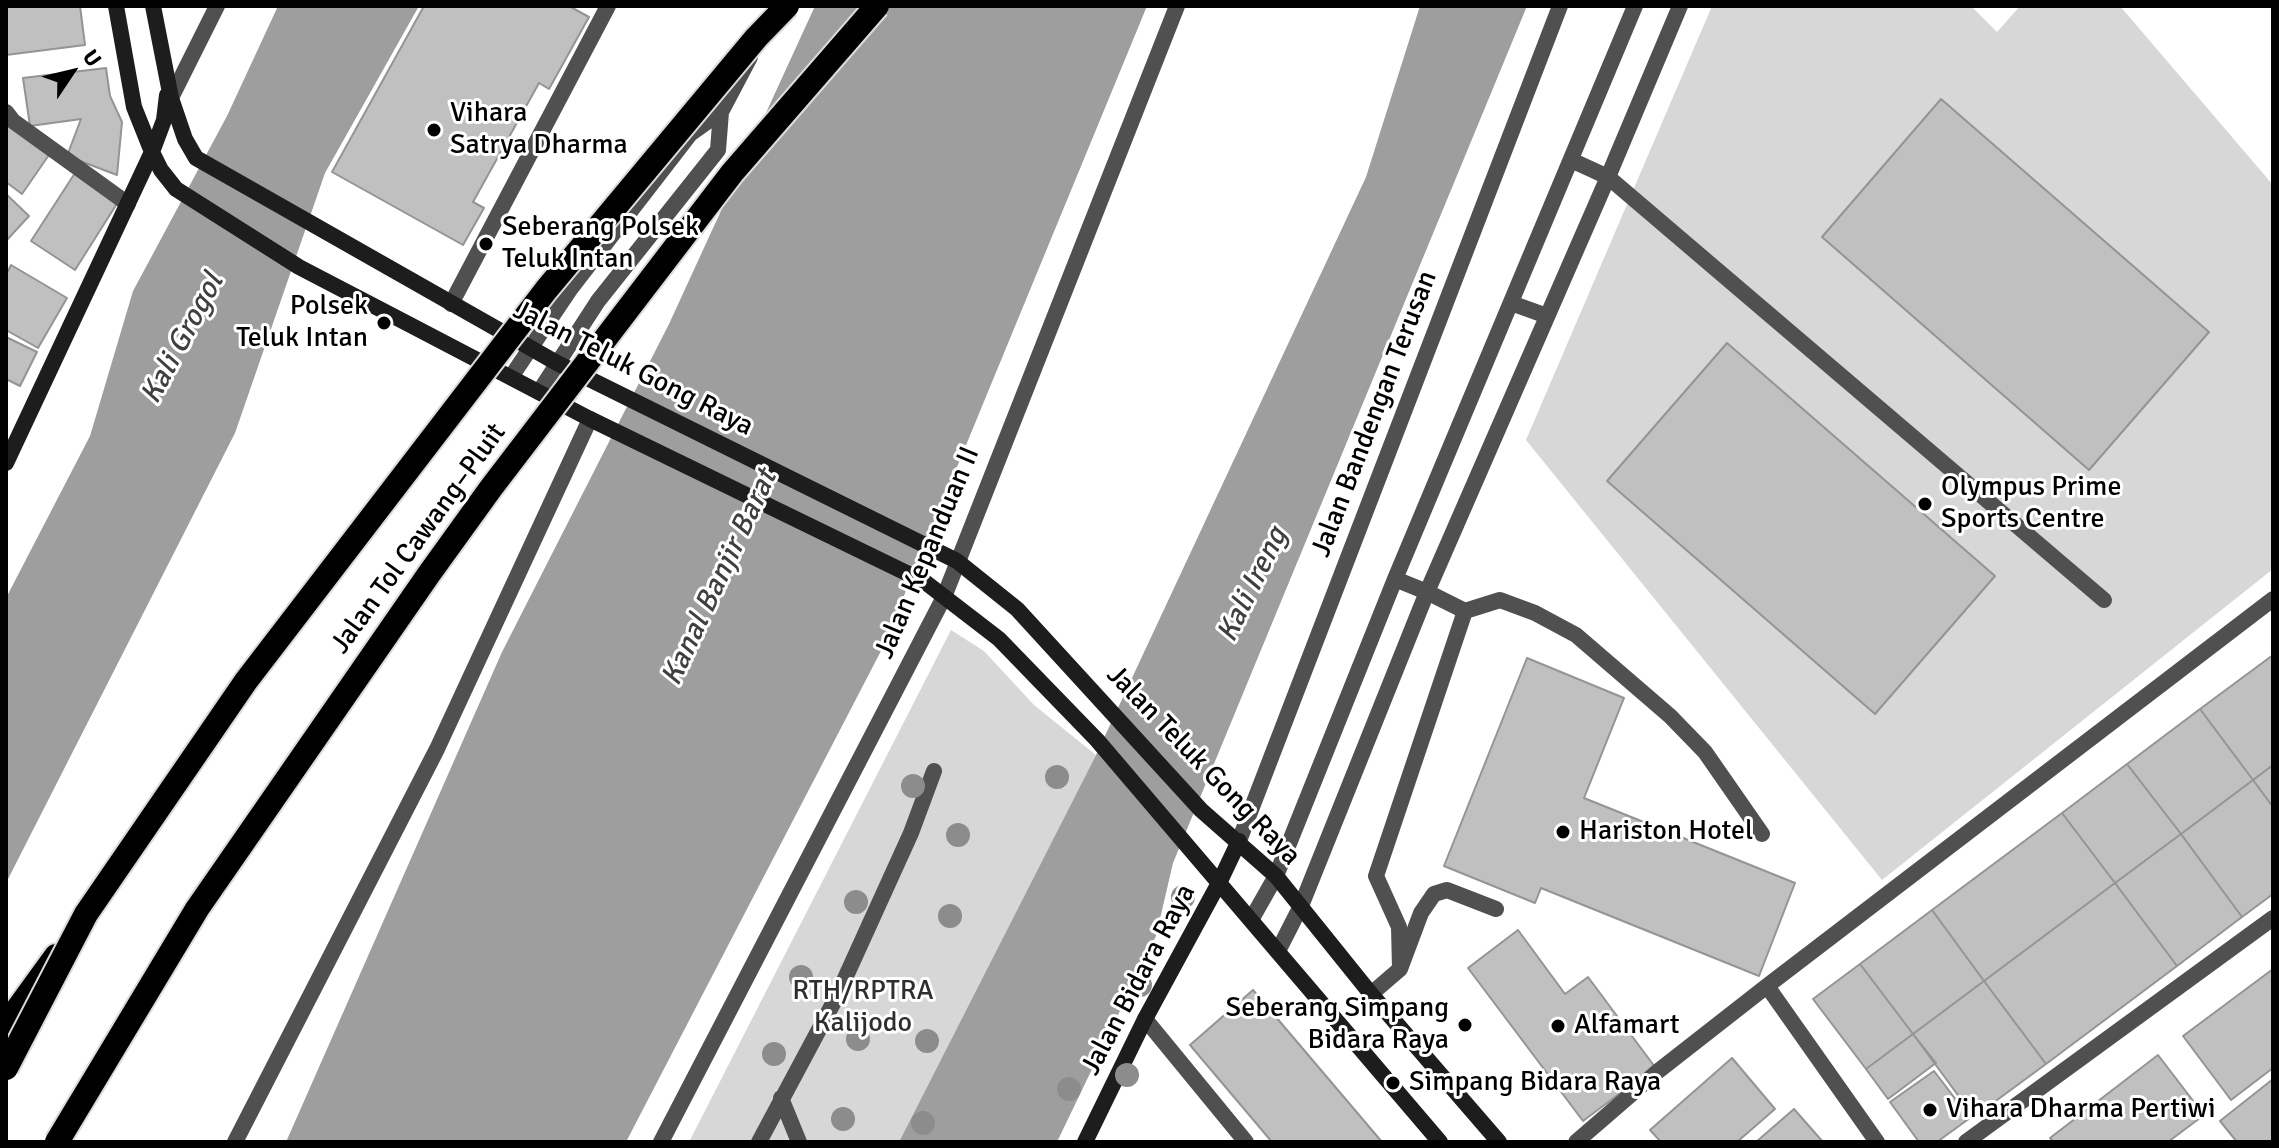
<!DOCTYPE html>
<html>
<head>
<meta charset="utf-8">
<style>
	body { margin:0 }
	#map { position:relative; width:2279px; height:1148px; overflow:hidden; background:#fff; font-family:Signika,sans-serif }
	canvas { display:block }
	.frame { position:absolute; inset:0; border:8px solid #000; pointer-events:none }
	.north { position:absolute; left:32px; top:32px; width:80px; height:80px; -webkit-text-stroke:6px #fff; paint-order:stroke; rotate:55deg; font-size:22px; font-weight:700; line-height:32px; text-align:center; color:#000 }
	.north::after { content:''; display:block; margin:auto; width:28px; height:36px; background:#000; clip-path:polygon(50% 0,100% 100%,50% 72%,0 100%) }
</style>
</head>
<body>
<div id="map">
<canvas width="2279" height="1148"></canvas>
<div class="frame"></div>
<div class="north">U</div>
</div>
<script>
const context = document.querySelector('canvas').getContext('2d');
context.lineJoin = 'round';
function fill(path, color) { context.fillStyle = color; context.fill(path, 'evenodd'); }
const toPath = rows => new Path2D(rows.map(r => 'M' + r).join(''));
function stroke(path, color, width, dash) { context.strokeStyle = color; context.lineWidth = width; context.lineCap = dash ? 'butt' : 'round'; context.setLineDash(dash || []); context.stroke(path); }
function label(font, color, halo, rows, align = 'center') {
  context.font = font + ' Signika,sans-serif'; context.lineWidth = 6; context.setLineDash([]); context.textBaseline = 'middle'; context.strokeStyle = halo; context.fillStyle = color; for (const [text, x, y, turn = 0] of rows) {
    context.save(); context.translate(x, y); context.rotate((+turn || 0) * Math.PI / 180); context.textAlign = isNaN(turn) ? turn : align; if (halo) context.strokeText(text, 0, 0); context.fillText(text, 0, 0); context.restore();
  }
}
fill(toPath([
	[1712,6,1971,6,1997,32,2020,6,2120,6,2273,185,2273,569,1882,880,1526,440],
	[951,630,984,651,1034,705,1096,755,899,1142,689,1142]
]), '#d7d7d7');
fill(toPath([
	[278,6,419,6,325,173,235,433,6,883,6,598,90,436,133,291,227,116],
	[815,6,1147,6,882,649,626,1142,286,1142,502,652,669,324],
	[1420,6,1527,6,1173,863,1156,936,1057,1142,899,1142,1096,755,1366,177]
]), '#9e9e9e');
const building = toPath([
	[6,6,80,6,85,45,6,55,6,6],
	[424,6,569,6,589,17,549,89,539,83,473,202,484,208,463,245,332,172,424,6],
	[106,68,110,96,122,122,117,175,67,156,81,119,30,126,23,78,106,68],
	[1941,99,2209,332,2089,470,1822,237,1941,99],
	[6,120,51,152,22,194,6,182,6,120],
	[75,173,118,202,75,270,31,241,75,173],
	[6,194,29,216,6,241,6,194],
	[11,265,67,298,38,348,6,330,6,275,11,265],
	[6,337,37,352,20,386,6,379,6,337],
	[1727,343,1995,576,1875,714,1607,481,1727,343],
	[2273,655,2273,765,2253,780,2200,709,2273,655],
	[1527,658,1624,698,1584,798,1795,883,1759,976,1541,888,1535,903,1444,866,1527,658],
	[2200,709,2253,780,2181,834,2127,764,2200,709],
	[2127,764,2181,834,2115,883,2062,813,2127,764],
	[2273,765,2273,807,2253,780,2273,765],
	[2253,780,2273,807,2273,894,2242,917,2181,834,2253,780],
	[2062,813,2115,883,1984,981,1932,910,2062,813],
	[2181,834,2242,917,2177,966,2115,883,2181,834],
	[2115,883,2177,966,2046,1064,1984,981,2115,883],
	[1932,910,1984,981,1913,1034,1860,964,1932,910],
	[1518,930,1565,994,1588,977,1655,1067,1583,1121,1468,968,1518,930],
	[1860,964,1913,1034,1866,1069,1813,999,1860,964],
	[2273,969,2273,1068,2231,1100,2183,1036,2273,969],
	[1984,981,2046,1064,1974,1117,1913,1034,1984,981],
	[1253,990,1382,1142,1272,1142,1190,1045,1253,990],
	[1913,1034,1936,1063,1888,1099,1866,1069,1913,1034],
	[2158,1055,2204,1115,2168,1142,2054,1142,2050,1138,2158,1055],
	[1732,1058,1775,1109,1737,1142,1661,1142,1650,1130,1732,1058],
	[1934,1071,1970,1118,1937,1142,1919,1142,1890,1102,1934,1071],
	[2273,1079,2273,1142,2237,1142,2220,1121,2273,1079],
	[1794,1109,1823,1142,1756,1142,1794,1109]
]);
fill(building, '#c0c0c0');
stroke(building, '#949494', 2);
const highway = toPath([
	[6,1025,56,956]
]);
stroke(highway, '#dbdbdb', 28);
stroke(toPath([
	[1608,177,2104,600],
	[451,304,608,6],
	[1427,592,1465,611,1500,600,1535,613,1576,635,1670,716,1705,752,1762,834],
	[1400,969,1399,927,1376,876,1465,611],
	[1767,986,1877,1142],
	[1371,994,1400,969,1421,913,1434,894,1447,890,1496,909],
	[1145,1019,1246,1142],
	[781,1098,799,1142],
	[759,1142,837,996,911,833,934,771],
	[1576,1142,1657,1072,1767,986,2273,599],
	[1966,1142,2273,918]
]), '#505050', 16);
stroke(toPath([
	[171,98,217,6],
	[6,112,13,121,128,204],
	[1571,160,1608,177],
	[1511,303,1547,316],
	[511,377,571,288,690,134,721,112],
	[539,392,598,301,718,150,721,112,750,57],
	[1395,579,1427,592],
	[1239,841,1560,6],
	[1251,920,1276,876,1395,579,1635,6],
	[1278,951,1301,906,1427,592,1608,177,1680,6],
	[235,1142,437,749,590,419],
	[661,1142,944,597,1177,6]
]), '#505050', 16);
stroke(toPath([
	[116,6,134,107,152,152,161,170,176,189,299,267,418,329,590,419,925,582,999,639,1097,740,1440,1142],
	[153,6,171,98,185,139,196,158,557,363,957,561,1017,609,1201,810,1276,876,1371,994,1499,1142],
	[6,463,152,152,164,120,167,95],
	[1085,1142,1145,1019,1220,881,1239,841]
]), '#1d1d1d', 16);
stroke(highway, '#000', 24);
const highwayBridge = toPath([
	[6,1068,86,914,246,681,546,290,756,38,787,6],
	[57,1142,197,909,429,574,491,488,732,173,877,6]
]);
stroke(highwayBridge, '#dbdbdb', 28, []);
stroke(highwayBridge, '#000', 24);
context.fillStyle = '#8c8c8c';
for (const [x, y] of [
	[1057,777],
	[913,786],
	[958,835],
	[1183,897],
	[856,902],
	[950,916],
	[801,977],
	[1140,985],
	[858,1039],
	[927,1041],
	[774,1054],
	[1127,1075],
	[1069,1089],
	[843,1119],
	[923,1123]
]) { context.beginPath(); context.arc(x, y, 12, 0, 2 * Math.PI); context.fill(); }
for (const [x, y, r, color] of [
	[434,130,8,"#000"],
	[486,244,8,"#000"],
	[384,323,8,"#000"],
	[1925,504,8,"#000"],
	[1563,832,8,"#000"],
	[1465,1025,8,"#000"],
	[1558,1026,8,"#000"],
	[1393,1083,8,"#000"],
	[1930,1110,8,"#000"]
]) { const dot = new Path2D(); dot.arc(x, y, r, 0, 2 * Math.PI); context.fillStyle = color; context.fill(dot); stroke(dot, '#fff', 3); }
label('28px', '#000', '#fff', [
	["Vihara",450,114],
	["Satrya Dharma",450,146],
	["Seberang Polsek",502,228],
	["Teluk Intan",502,260],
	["Polsek",368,307,"right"],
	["Teluk Intan",368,339,"right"],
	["Olympus Prime",1941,488],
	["Sports Centre",1941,520],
	["Hariston Hotel",1579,832],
	["Seberang Simpang",1449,1009,"right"],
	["Bidara Raya",1449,1041,"right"],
	["Alfamart",1574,1026],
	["Simpang Bidara Raya",1409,1083],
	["Vihara Dharma Pertiwi",1946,1110]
], 'left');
label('28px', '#000', '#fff', [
	["Jalan Teluk Gong Raya",633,369,27],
	["Jalan Bandengan Terusan",1375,414,-69],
	["Jalan Tol Cawang–Pluit",419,539,-54],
	["Jalan Kepanduan II",928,553,-67],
	["Jalan Teluk Gong Raya",1203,766,46],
	["Jalan Bidara Raya",1139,980,-62]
]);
label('28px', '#2e2e2e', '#fff', [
	["RTH/RPTRA",863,992],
	["Kalijodo",863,1024]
]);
label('italic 30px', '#3f3f3f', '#fff', [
	["Kali Grogol",183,339,-62],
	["Kanal Banjir Barat",720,578,-65],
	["Kali Ireng",1253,585,-64]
]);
</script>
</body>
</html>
